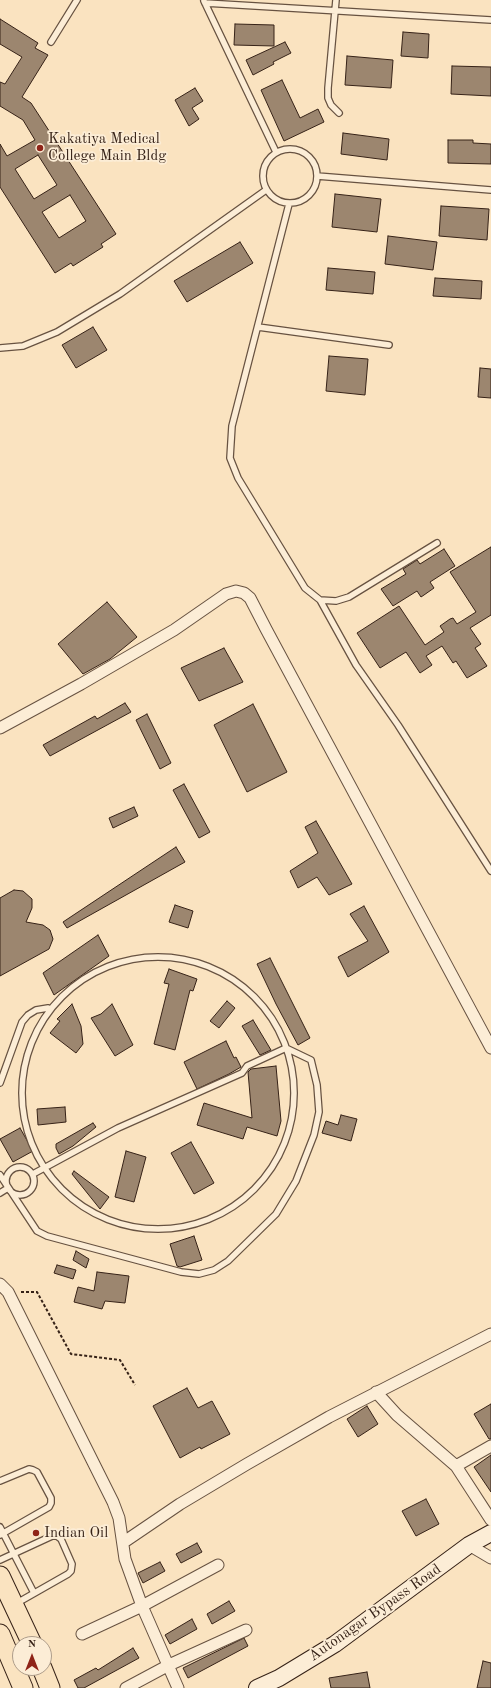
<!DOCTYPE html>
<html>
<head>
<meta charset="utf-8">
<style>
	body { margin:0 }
	#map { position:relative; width:491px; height:1688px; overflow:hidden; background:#fae3c0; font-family:"Old Standard TT",serif }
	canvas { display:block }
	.north { position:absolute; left:12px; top:1636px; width:40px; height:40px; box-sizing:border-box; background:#fcedd6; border:1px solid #ad9c8a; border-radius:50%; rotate:0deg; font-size:11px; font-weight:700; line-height:16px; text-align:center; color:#362217 }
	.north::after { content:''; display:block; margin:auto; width:14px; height:18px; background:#8f2418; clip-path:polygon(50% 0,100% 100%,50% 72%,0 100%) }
</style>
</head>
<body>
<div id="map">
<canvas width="491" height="1688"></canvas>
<div class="north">N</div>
</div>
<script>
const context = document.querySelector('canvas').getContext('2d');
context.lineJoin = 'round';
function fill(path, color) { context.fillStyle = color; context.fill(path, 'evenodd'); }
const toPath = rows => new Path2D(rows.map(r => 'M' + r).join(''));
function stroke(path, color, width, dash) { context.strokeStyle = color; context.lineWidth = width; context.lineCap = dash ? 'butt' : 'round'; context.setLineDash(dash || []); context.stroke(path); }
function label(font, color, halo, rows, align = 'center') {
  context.font = font + ' "Old Standard TT",serif'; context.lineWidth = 3.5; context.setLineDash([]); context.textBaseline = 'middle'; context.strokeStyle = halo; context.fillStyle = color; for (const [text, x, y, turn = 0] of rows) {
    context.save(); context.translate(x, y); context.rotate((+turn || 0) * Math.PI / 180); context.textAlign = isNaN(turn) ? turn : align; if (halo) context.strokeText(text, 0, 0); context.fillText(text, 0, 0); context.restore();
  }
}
const building = toPath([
	[0,19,38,43,35,48,48,55,22,97,31,103,116,234,101,244,103,247,73,266,71,263,55,273,0,187,0,144,7,156,35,140,23,120,0,106,0,82,5,84,22,57,0,44,0,19],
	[38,155,57,185,34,199,15,169,38,155],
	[70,195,86,221,59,238,42,212,70,195],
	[235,24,274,25,274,46,234,45,235,24],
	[403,32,429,34,428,58,401,56,403,32],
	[285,42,291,53,273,62,274,64,253,75,246,60,285,42],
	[347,56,393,60,391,88,345,85,347,56],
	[452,66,491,67,491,96,451,94,452,66],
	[282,80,300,118,318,109,324,122,284,141,261,90,282,80],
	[195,88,203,101,192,108,199,119,189,126,175,100,195,88],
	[343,133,389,139,387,160,341,154,343,133],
	[448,140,473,140,473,143,491,144,491,164,448,163,448,140],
	[335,194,381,199,377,232,332,227,335,194],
	[441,206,489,209,487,240,439,236,441,206],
	[388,236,437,242,433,270,385,264,388,236],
	[240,242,253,263,187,302,174,281,240,242],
	[328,268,375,272,373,294,326,290,328,268],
	[435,278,482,281,481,299,433,296,435,278],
	[93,327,107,350,76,368,62,345,93,327],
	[329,356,368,359,365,395,326,391,329,356],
	[480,368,491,369,491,398,478,397,480,368],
	[491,547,491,615,470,628,481,644,475,648,487,666,467,678,456,661,453,663,442,646,426,656,432,665,420,673,406,652,380,668,357,633,399,606,425,645,444,632,440,626,450,619,453,618,457,624,476,612,450,572,491,547],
	[444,549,455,566,430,582,434,588,424,595,421,597,417,591,393,606,381,589,406,574,403,569,417,560,420,564,444,549],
	[107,602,137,637,110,659,83,674,58,644,107,602],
	[224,648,243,682,199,701,181,668,224,648],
	[125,703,131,712,50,756,43,745,95,716,97,719,125,703],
	[253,704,287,772,247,792,214,725,253,704],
	[147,714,171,763,160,769,136,720,147,714],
	[184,784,210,832,199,838,173,790,184,784],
	[134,807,138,816,113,828,109,818,134,807],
	[316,821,352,884,329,895,317,877,298,888,290,871,318,853,305,827,316,821],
	[176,847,185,862,67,928,63,922,176,847],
	[14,890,23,891,32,899,32,908,26,922,43,925,50,930,53,939,49,949,0,976,0,898,14,890],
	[175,905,193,911,188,928,169,922,175,905],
	[364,906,389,952,348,977,338,957,368,941,350,914,364,906],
	[98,935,109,956,54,995,43,973,98,935],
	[270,958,310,1038,298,1045,276,1004,257,964,270,958],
	[169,969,197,979,193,991,190,990,175,1050,154,1044,169,984,164,983,169,969],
	[227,1001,235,1008,219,1028,210,1021,227,1001],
	[72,1004,81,1026,83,1044,76,1053,50,1033,60,1021,57,1019,72,1004],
	[112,1004,133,1045,115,1056,91,1018,101,1014,112,1004],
	[253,1020,271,1050,260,1055,242,1026,253,1020],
	[226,1041,234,1058,236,1057,241,1067,229,1074,197,1089,184,1062,226,1041],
	[276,1066,281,1121,277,1136,247,1127,243,1139,197,1125,204,1103,252,1118,248,1072,251,1069,276,1066],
	[65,1107,66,1122,38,1125,37,1109,65,1107],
	[341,1115,357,1119,351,1141,322,1133,326,1121,338,1125,341,1115],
	[93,1123,96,1127,73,1146,59,1154,56,1148,56,1144,93,1123],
	[20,1128,33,1151,13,1162,0,1139,20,1128],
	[191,1142,214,1183,194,1194,171,1153,191,1142],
	[126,1151,146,1157,134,1202,115,1197,126,1151],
	[74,1171,109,1197,100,1209,72,1174,74,1171],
	[194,1236,202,1260,180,1267,177,1266,170,1244,194,1236],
	[76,1251,89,1259,86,1268,73,1260,76,1251],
	[57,1265,76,1270,73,1279,54,1273,57,1265],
	[97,1272,129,1276,125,1303,105,1301,102,1309,74,1302,78,1287,94,1291,97,1272],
	[187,1388,198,1408,212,1401,230,1434,201,1449,200,1447,180,1458,153,1406,187,1388],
	[491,1404,491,1439,489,1439,474,1414,491,1404],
	[367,1406,378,1424,358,1437,347,1419,367,1406],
	[491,1455,491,1492,474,1467,491,1455],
	[426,1499,439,1524,416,1536,402,1511,426,1499],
	[197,1543,202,1552,181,1563,176,1554,197,1543],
	[160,1562,165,1571,143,1583,138,1573,160,1562],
	[229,1601,235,1611,212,1624,207,1614,229,1601],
	[192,1619,197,1629,170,1644,165,1635,192,1619],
	[244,1638,248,1646,188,1678,183,1668,244,1638],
	[133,1648,139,1658,84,1688,78,1688,74,1680,96,1668,98,1670,133,1648],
	[483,1661,491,1663,491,1688,477,1688,483,1661],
	[367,1672,370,1688,331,1688,329,1678,367,1672]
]);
fill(building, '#9c866f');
stroke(building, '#362217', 1);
const service = toPath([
	[336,0,328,88,328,98,331,105,339,113],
	[204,1,276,152],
	[205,3,491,20],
	[51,42,77,0],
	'263 176a27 27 0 1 1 54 0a27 27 0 1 1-54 0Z',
	[317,176,491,190],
	[289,204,232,426,230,458,238,478,305,588,320,600,336,601,349,597,437,543],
	[258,327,389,345],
	[0,348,23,346,57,332,120,294,266,190],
	[320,600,356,665,398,725,491,871],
	'22 1093a136 136 0 1 1 272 0a136 136 0 1 1-272 0Z',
	[0,1083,22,1022,28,1015,36,1010,48,1008],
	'6 1181a14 14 0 1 1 28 0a14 14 0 1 1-28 0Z',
	[0,1175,37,1231,47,1236,181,1272,199,1274,214,1270,228,1261,276,1214,296,1181,314,1135,319,1112,317,1085,311,1060,286,1048,247,1066,242,1073,118,1128,33,1174],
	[0,1193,8,1188],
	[0,1481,29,1469,33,1470,37,1472,51,1498,51,1503,49,1507,0,1535],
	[0,1527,34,1593],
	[0,1560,52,1536,57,1536,61,1539,72,1564,71,1571,68,1574,17,1603]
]);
const minor = toPath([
	[0,728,81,684,174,630,226,594,236,591,244,593,250,598,266,629,491,1048],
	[0,1284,8,1292,113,1502,119,1518,125,1559,142,1606,178,1688],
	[376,1392,397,1415,456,1466,491,1520],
	[456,1466,491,1446],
	[124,1542,180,1504,247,1464,329,1417,491,1334],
	[469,1545,491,1558],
	[82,1634,142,1606,218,1565],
	[126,1688,169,1665,246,1630]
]);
const secondary = toPath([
	[257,1688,279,1678,335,1644,469,1545,491,1533]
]);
const trunk = toPath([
	[0,1576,32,1644],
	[0,1634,23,1688],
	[42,1668,50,1688]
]);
stroke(service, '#675241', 8);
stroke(minor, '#675241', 13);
stroke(secondary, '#362217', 18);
stroke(trunk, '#362217', 21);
stroke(toPath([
	[21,1292,37,1292,71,1354,120,1360,135,1385]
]), '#362217', 2, [3, 2]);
stroke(service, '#fcedd6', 5.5);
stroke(minor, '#fcedd6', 11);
stroke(secondary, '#fcedd6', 16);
stroke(trunk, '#fae3c0', 19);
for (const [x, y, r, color] of [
	[40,148,4,"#8f2418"],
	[36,1533,4,"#8f2418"]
]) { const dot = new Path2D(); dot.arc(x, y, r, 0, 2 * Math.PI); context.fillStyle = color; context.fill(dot); stroke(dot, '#fcedd6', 1.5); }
label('15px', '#362217', '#fcedd6', [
	["Kakatiya Medical",48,139],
	["College Main Bldg",48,156],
	["Indian Oil",44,1533]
], 'left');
label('15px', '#362217', '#fcedd6', [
	["Autonagar Bypass Road",375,1613,-35]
]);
</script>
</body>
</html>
